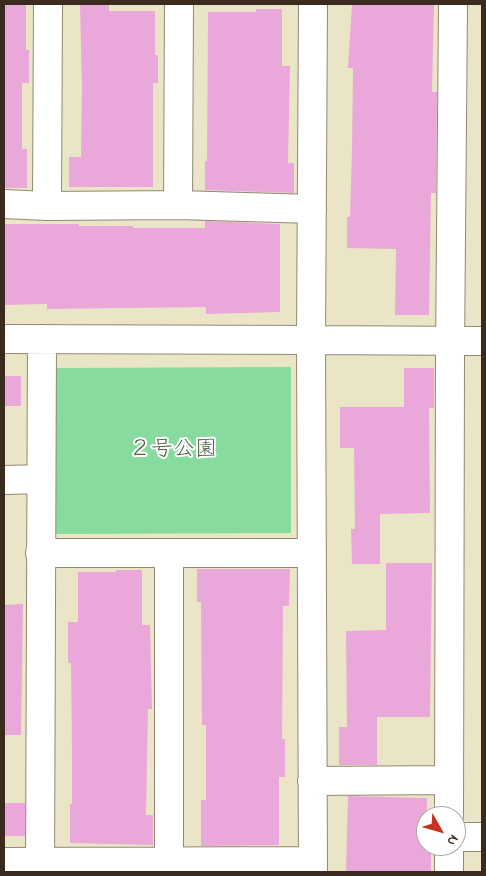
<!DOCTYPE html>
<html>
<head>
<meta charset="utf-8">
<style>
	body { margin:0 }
	#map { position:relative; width:486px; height:876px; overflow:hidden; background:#ebe5c8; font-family:"Indie Flower",sans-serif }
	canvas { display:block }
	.frame { position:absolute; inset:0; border:5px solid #3b2a1e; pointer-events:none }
	.north { position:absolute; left:416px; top:806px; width:50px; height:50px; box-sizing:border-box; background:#fff; border:1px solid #b1aaa5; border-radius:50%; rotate:128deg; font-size:14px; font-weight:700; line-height:20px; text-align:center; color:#3b2a1e }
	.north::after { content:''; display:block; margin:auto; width:18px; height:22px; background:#c8321e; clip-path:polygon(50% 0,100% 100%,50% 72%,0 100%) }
</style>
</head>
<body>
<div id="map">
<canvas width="486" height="876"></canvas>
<div class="frame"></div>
<div class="north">N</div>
</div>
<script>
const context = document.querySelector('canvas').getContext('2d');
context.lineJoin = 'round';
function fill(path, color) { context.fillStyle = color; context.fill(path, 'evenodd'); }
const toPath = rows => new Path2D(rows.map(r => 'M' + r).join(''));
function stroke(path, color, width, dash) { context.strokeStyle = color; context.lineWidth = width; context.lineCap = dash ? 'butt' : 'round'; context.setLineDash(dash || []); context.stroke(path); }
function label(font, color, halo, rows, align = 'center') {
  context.font = font + ' "Indie Flower","Klee One",sans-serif'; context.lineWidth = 4; context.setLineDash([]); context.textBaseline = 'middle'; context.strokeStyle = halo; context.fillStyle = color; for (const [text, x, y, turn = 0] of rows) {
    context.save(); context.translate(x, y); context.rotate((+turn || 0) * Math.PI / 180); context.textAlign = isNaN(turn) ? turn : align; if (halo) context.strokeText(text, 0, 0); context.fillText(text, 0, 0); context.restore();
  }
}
fill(toPath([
	[291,367,291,533,55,534,56,368]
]), '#87db9e');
fill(toPath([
	[4,4,26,4,26,50,29,50,29,83,22,83,22,149,27,149,27,188,4,188],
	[80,4,109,4,109,11,155,11,155,55,158,55,158,83,153,83,153,187,69,187,69,157,81,157,82,88],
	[352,4,434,4,432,92,437,92,436,193,431,193,429,315,395,315,396,249,347,248,347,217,350,217,352,150,353,68,348,68],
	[256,9,282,9,282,66,290,66,288,163,294,163,294,193,205,190,205,161,207,161,208,12,256,12],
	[205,221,280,224,280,312,206,314,206,307,47,309,47,304,4,305,4,224,79,224,79,226,133,226,133,228,205,228],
	[404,368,434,368,434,408,429,408,430,513,380,514,380,564,352,564,351,529,355,529,354,448,340,448,340,407,404,407],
	[4,376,21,376,21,406,4,406],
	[386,563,432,563,430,717,377,717,377,765,339,765,339,727,347,727,346,631,386,630],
	[197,569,290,569,289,606,283,606,282,739,285,739,285,777,279,777,279,845,201,846,201,800,206,800,206,725,202,725,201,602,197,602],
	[116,570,142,570,142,625,150,625,152,709,148,709,146,815,153,815,153,845,70,843,70,804,72,804,72,755,71,663,68,663,68,622,78,622,78,572,116,572],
	[23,604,21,735,4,735,4,605],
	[348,796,427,798,426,852,431,852,431,872,346,872],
	[4,803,25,803,25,836,4,836]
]), '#eaa7d9');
const minor = toPath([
	[313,4,311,340,482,341],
	[4,204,47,206,178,205,312,209],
	[178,205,179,4],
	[47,206,48,4],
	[4,339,311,340,313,872],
	[4,480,41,479],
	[40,553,312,553],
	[312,781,449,780],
	[449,816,450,355,453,4],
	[456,837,482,837],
	[4,862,313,861],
	[40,872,42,339],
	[169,872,169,554],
	[449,872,449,846]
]);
stroke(minor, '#938873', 30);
stroke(minor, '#fff', 28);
label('22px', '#525f44', '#fff', [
	["２号公園",173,451]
]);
</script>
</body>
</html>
